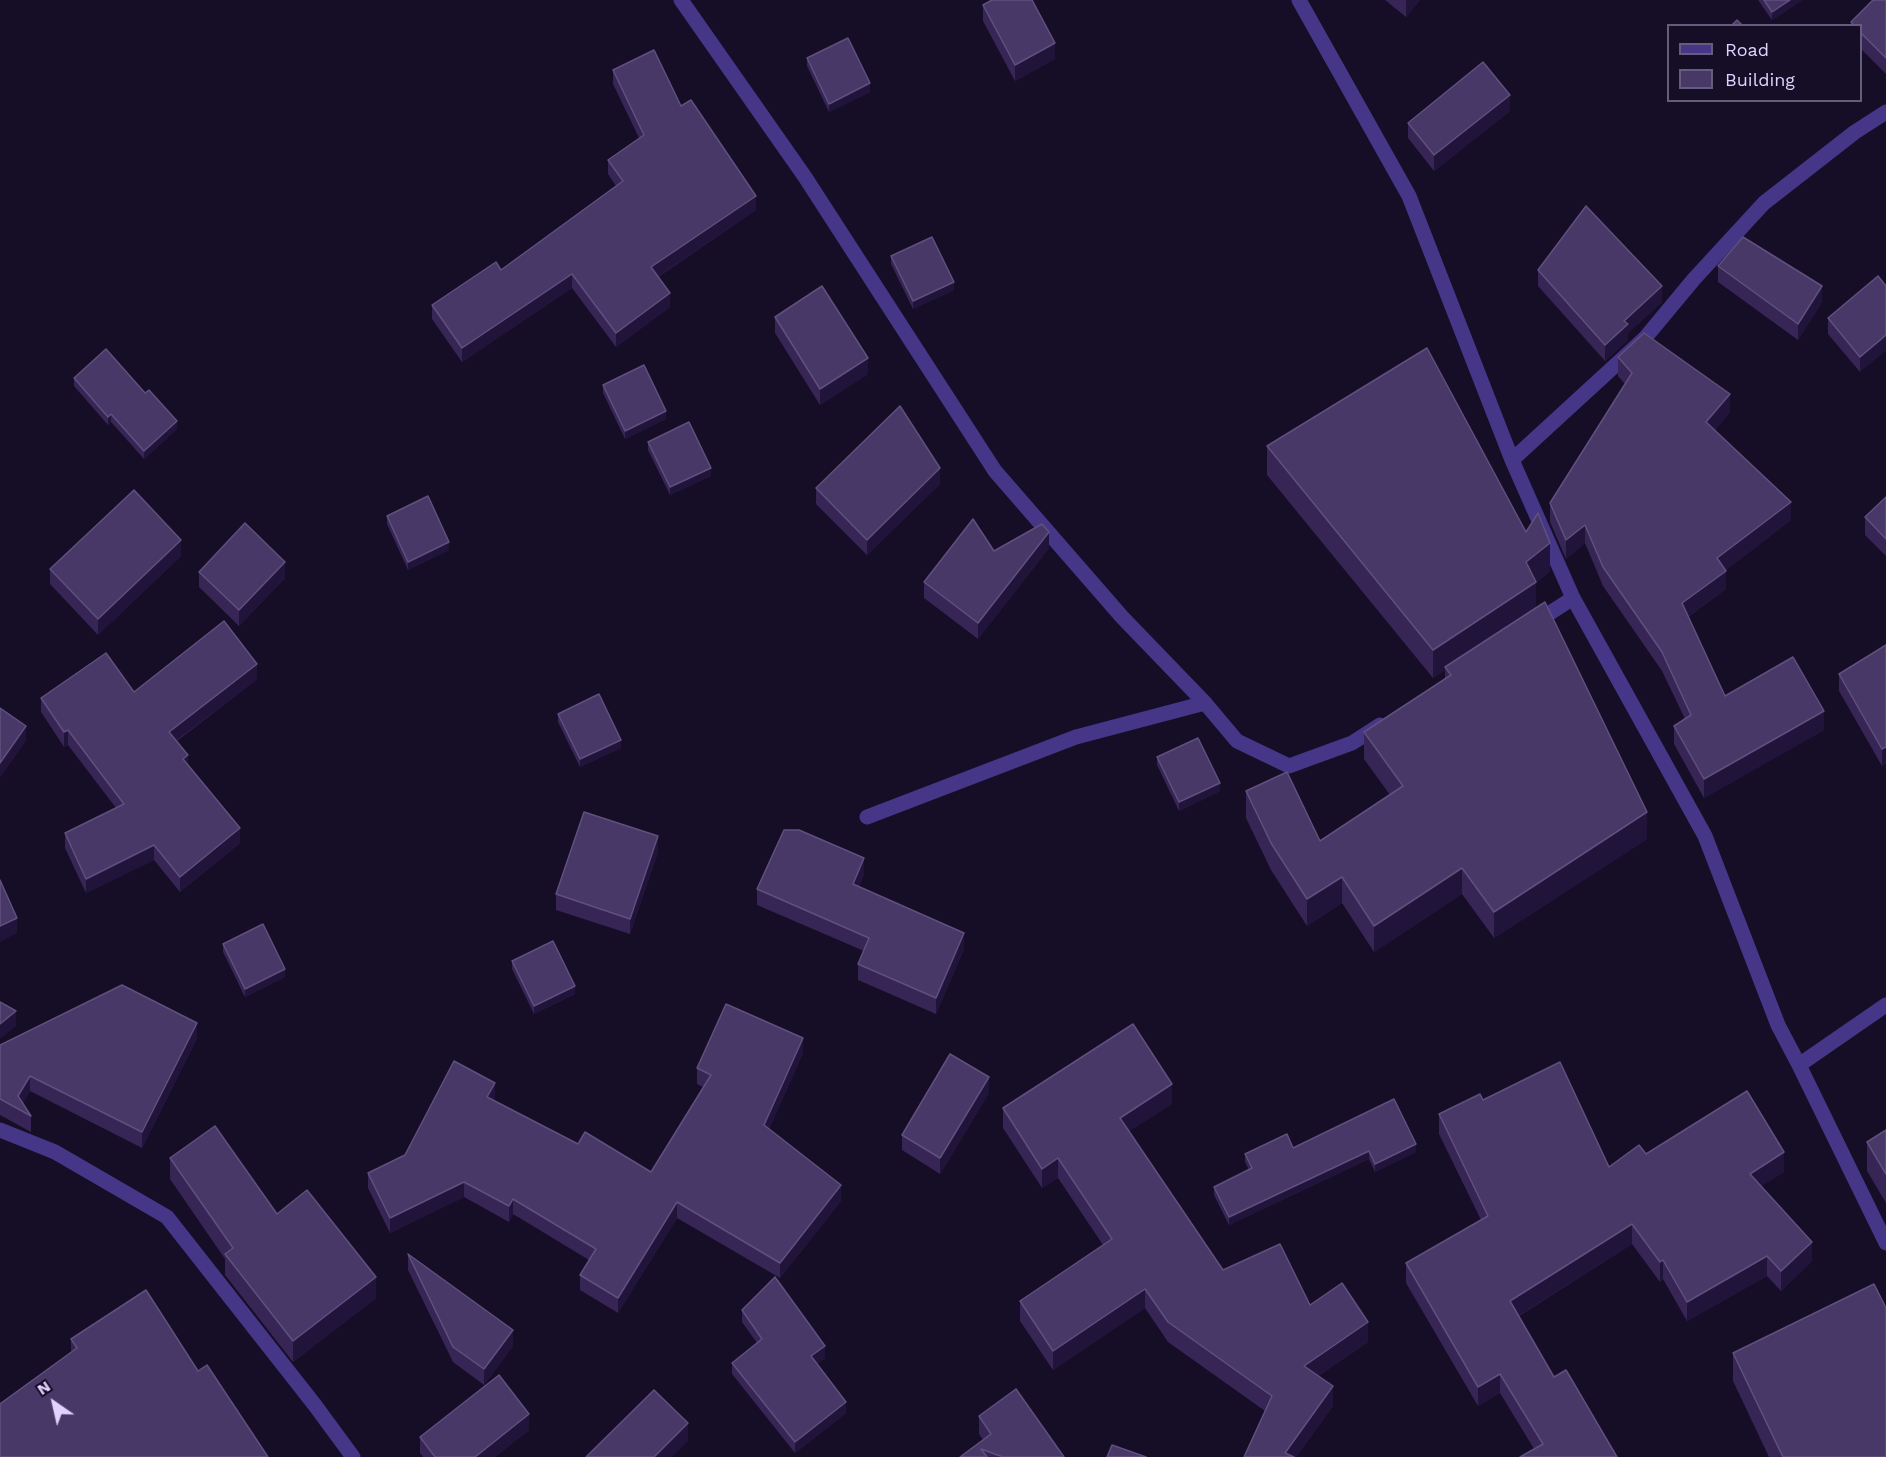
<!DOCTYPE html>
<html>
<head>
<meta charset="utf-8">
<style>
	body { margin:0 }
	#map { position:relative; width:1886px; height:1457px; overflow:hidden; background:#160d26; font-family:"Work Sans",sans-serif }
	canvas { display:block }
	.legend { position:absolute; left:1667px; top:24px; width:195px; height:78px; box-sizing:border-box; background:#160d26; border:2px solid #665c7d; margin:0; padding:8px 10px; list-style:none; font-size:18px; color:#dfd3ff }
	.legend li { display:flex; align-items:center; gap:12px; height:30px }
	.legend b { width:30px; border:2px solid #665c7d }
	.north { position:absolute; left:24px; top:1373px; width:60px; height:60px; -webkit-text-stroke:4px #160d26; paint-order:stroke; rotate:326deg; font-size:16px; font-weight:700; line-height:24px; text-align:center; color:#dfd3ff }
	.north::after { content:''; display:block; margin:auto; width:21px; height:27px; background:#dfd3ff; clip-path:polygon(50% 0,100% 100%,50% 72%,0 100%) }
</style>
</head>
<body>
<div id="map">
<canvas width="1886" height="1457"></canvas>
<ul class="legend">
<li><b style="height:8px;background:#463688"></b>Road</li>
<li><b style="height:16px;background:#483867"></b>Building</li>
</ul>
<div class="north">N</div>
</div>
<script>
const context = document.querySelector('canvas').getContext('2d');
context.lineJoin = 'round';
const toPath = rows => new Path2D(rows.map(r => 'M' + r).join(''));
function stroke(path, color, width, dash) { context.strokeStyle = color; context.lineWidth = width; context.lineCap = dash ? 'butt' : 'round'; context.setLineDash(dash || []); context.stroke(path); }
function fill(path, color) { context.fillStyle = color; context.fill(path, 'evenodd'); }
stroke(toPath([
	[681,0,805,177,995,471,1122,617,1205,703,1237,741,1289,766,1352,743,1380,725],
	[1299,0,1409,196,1512,460,1573,598,1705,836,1778,1025,1799,1065,1886,1243],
	[1512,460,1645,338,1694,279,1764,203,1855,132,1886,112],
	[1533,624,1573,598],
	[867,817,1076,737,1205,703],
	[1799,1065,1886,1005],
	[0,1130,55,1152,167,1217,314,1404,353,1457]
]), '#463688', 15);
fill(toPath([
	[1385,0,1420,0,1406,17],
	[1758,0,1802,0,1772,20],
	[1886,0,1886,74,1860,48,1860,26,1851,26,1851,22],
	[983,5,1055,59,1015,81,983,21],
	[807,58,870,92,829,112,807,66],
	[613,70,681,106,756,210,658,277,670,307,616,347,572,288,462,362,432,319,432,305,501,270,616,186,608,174,608,160,639,138,613,84],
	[1510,111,1434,171,1408,138,1408,123],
	[891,256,954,290,913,309,891,264],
	[1718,266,1822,302,1798,340,1718,282],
	[1538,270,1662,302,1628,333,1628,340,1605,361,1538,286],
	[1878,276,1860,372,1828,334,1828,318],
	[775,317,868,374,820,405,775,333],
	[1618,357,1730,412,1715,430,1791,520,1726,570,1726,589,1688,617,1725,696,1824,730,1704,798,1674,744,1674,726,1685,719,1662,671,1603,586,1585,543,1566,559,1550,522,1550,503,1625,384,1618,376],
	[74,378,177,429,144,459,111,422,108,425,74,386],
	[603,385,666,419,625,439,603,393],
	[648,442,711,476,670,495,648,450],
	[1267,446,1526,532,1550,571,1536,583,1536,607,1647,839,1494,938,1462,894,1374,952,1342,903,1307,926,1271,870,1246,818,1246,791,1320,841,1390,795,1364,759,1364,732,1445,679,1445,670,1433,678,1267,475],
	[940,484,867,555,816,504,816,488],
	[1886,497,1886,556,1865,535,1865,517],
	[387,516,449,550,408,570,387,524],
	[1049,548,978,639,924,598,924,582,994,551],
	[181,556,98,635,50,584,50,569],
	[199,572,285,578,239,626,199,587],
	[1886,645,1886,764,1882,766,1839,691,1839,674],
	[257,679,177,741,188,765,240,843,180,892,154,860,86,893,65,848,65,833,116,808,68,745,64,747,41,712,41,698,134,692],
	[558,714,621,748,580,767,558,722],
	[1157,757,1220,791,1179,811,1157,765],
	[658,852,630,934,556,910,556,894],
	[864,874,859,886,964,949,936,1014,858,980,858,964,864,951,757,905,757,889],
	[223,944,285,977,245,997,223,952],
	[512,961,575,994,534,1014,512,969],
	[197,1038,142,1148,30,1091,23,1103,31,1116,31,1132,0,1115,0,1045],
	[803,1053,769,1129,841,1201,780,1278,677,1218,618,1313,580,1290,580,1275,589,1260,513,1214,509,1222,464,1197,390,1233,368,1188,368,1173,405,1155,495,1098,494,1100,578,1144,651,1172,703,1087,697,1084,697,1068],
	[989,1093,940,1174,902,1150,902,1135],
	[1483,1100,1609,1167,1646,1154,1784,1172,1761,1186,1812,1261,1781,1291,1767,1276,1687,1321,1663,1279,1660,1282,1632,1244,1519,1316,1554,1377,1617,1457,1534,1449,1500,1393,1478,1406,1406,1283,1406,1263,1481,1220,1439,1134,1439,1114],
	[1172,1104,1129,1131,1223,1270,1310,1305,1368,1342,1318,1376,1333,1406,1296,1457,1244,1457,1265,1411,1168,1342,1145,1308,1053,1370,1020,1321,1020,1301,1103,1245,1058,1178,1042,1188,1003,1128,1003,1108],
	[1886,1130,1886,1203,1867,1171,1867,1142],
	[1293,1148,1416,1152,1375,1172,1369,1159,1229,1225,1214,1195,1214,1187,1249,1170,1245,1162,1245,1154],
	[170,1158,277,1214,376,1298,293,1362,225,1275,225,1259,170,1179],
	[408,1254,513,1346,484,1385,453,1362,408,1270],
	[742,1310,825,1358,817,1364,846,1413,795,1453,732,1374,732,1363,757,1343,742,1322],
	[71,1339,198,1371,71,1352],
	[1733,1353,1886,1457,1769,1457,1733,1381],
	[979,1416,1064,1457,960,1457,983,1440,979,1434],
	[529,1430,495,1457,423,1457,420,1453,420,1437]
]), '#362555');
fill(toPath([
	[1407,0,1420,0,1406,17,1406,1],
	[1790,0,1802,0,1772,20,1772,12],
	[1055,43,1055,59,1015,81,1015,65],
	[870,83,870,92,829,112,829,104],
	[1510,95,1510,111,1434,171,1434,155],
	[756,196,756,210,651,281,651,267],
	[572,274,572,288,462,362,462,348],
	[954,282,954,290,913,309,913,301],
	[1662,286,1662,302,1628,333,1628,340,1605,361,1605,345,1624,321],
	[1822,286,1822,302,1798,340,1798,324],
	[670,293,670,307,616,347,616,333],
	[1886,335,1886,351,1860,372,1860,357],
	[868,358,868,374,820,405,820,389],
	[1730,394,1730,412,1706,441,1706,422],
	[666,411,666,419,625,439,625,431],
	[111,414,111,422,108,425,108,417],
	[177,421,177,429,144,459,144,451],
	[711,468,711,476,670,495,670,487],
	[940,468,940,484,867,555,867,540],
	[1791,502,1791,520,1717,577,1717,558],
	[1585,525,1585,543,1566,559,1566,540],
	[1049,532,1049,548,978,639,978,623],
	[181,540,181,556,98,635,98,619],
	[449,542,449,550,408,570,408,562],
	[1550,543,1550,571,1536,583,1536,611,1445,667,1445,670,1433,678,1433,650,1526,562],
	[285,562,285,578,239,626,239,610],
	[1726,571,1726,589,1682,621,1682,603],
	[257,664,257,679,169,746,169,732],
	[1824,711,1824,730,1704,798,1704,779],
	[26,726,26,741,0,778,0,763],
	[68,730,68,745,64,747,64,732],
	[621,740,621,748,580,767,580,759],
	[1886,747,1886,764,1882,766,1882,749],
	[188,755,188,770,183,759],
	[1220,783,1220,791,1179,811,1179,802],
	[1647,812,1647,839,1494,938,1494,912],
	[240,828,240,843,180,892,180,877],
	[658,836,658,852,630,934,630,919],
	[154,845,154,860,86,893,86,879],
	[864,858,864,874,853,899,853,884],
	[1462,868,1462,894,1374,952,1374,926],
	[1342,877,1342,903,1307,926,1307,899],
	[17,918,17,933,0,942,0,926],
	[964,933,964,949,936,1014,936,998],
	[285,969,285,977,245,997,245,989],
	[575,986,575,994,534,1014,534,1006],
	[16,1011,16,1026,0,1039,0,1024],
	[197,1023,197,1038,142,1148,142,1132],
	[803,1038,803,1053,764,1140,764,1125],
	[30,1076,30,1091,19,1110,18,1096],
	[989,1077,989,1093,940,1174,940,1158],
	[495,1083,495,1098,487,1112,487,1097],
	[1172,1084,1172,1104,1120,1137,1120,1118],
	[1416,1144,1416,1152,1375,1172,1375,1164],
	[1369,1151,1369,1159,1229,1225,1229,1217],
	[1784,1152,1784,1172,1750,1193,1750,1174],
	[1058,1158,1058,1178,1042,1188,1042,1169],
	[464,1182,464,1197,390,1233,390,1218],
	[841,1185,841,1201,780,1278,780,1263],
	[513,1199,513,1214,509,1222,509,1206],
	[677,1202,677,1218,618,1313,618,1298],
	[1632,1224,1632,1244,1510,1321,1510,1301],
	[1812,1242,1812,1261,1781,1291,1781,1271],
	[1767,1256,1767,1276,1687,1321,1687,1302],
	[1663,1260,1663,1279,1660,1282,1660,1262],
	[376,1277,376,1298,293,1362,293,1341],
	[1145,1289,1145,1308,1053,1370,1053,1351],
	[1368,1322,1368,1342,1304,1385,1304,1366],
	[513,1330,513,1346,484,1385,484,1369],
	[825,1346,825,1358,811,1368,811,1356],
	[1500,1374,1500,1393,1478,1406,1478,1387],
	[1333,1386,1333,1406,1296,1457,1285,1457,1285,1453],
	[846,1402,846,1413,795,1453,795,1442],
	[529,1414,529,1430,495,1457,475,1457],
	[688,1423,688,1441,672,1457,654,1457]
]), '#21143a');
const building = toPath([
	[992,0,1032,0,1055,43,1015,65,983,5,992,0],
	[1764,0,1790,0,1772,12,1764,0],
	[1873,0,1886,0,1886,58,1860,32,1860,26,1854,26,1851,22,1873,0],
	[1737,20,1743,26,1731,26,1737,20],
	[848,38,870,83,829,104,807,58,848,38],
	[654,50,681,106,691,100,756,196,651,267,670,293,616,333,572,274,462,348,432,305,496,262,501,270,623,181,608,160,644,135,613,70,654,50],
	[1483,62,1510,95,1434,155,1408,123,1483,62],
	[1586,206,1662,286,1624,321,1628,324,1605,345,1538,270,1586,206],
	[932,237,954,282,913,301,891,256,932,237],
	[1743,237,1822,286,1798,324,1718,266,1743,237],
	[1878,276,1886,286,1886,335,1860,357,1828,318,1878,276],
	[822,286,868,358,820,389,775,317,822,286],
	[1644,333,1730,394,1706,422,1791,502,1717,558,1726,571,1682,603,1725,696,1793,657,1824,711,1704,779,1674,726,1691,715,1662,652,1603,567,1585,525,1566,540,1550,503,1632,373,1618,357,1644,333],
	[1427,348,1526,532,1538,513,1550,543,1526,562,1536,582,1433,650,1267,446,1427,348],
	[106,349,145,393,149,390,177,421,144,451,111,414,108,417,74,378,106,349],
	[644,365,666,411,625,431,603,385,644,365],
	[900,406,940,468,867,540,816,488,900,406],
	[689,422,711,468,670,487,648,442,689,422],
	[134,490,181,540,98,619,50,569,134,490],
	[428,496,449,542,408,562,387,516,428,496],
	[1886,497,1886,539,1865,517,1886,497],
	[973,519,994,551,1042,524,1049,532,978,623,924,582,973,519],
	[245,523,285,562,239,610,199,572,245,523],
	[1545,602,1647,812,1494,912,1462,868,1374,926,1342,877,1307,899,1271,843,1246,791,1287,772,1320,841,1403,786,1364,732,1451,675,1445,667,1545,602],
	[224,621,257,664,169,732,188,755,183,759,240,828,180,877,154,845,86,879,65,833,124,804,68,730,64,732,41,698,106,653,134,692,224,621],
	[1886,645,1886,747,1882,749,1839,674,1886,645],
	[599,694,621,740,580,759,558,714,599,694],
	[0,708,26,726,0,763,0,708],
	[1198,738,1220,783,1179,802,1157,757,1198,738],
	[584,812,658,836,630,919,556,894,584,812],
	[784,830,799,830,864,858,853,884,964,933,936,998,858,964,869,938,757,889,784,830],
	[0,880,17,918,0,926,0,880],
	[263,924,285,969,245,989,223,944,263,924],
	[553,941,575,986,534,1006,512,961,553,941],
	[122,985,197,1023,142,1132,30,1076,18,1096,31,1116,0,1099,0,1045,122,985],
	[0,1002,16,1011,0,1024,0,1002],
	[726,1004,803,1038,764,1125,841,1185,780,1263,677,1202,618,1298,580,1275,596,1249,513,1199,509,1206,464,1182,390,1218,368,1173,405,1155,454,1061,495,1083,487,1097,578,1144,585,1132,651,1172,711,1075,697,1068,726,1004],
	[1133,1024,1172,1084,1120,1118,1223,1270,1280,1244,1310,1305,1342,1283,1368,1322,1304,1366,1333,1386,1285,1453,1294,1457,1244,1457,1272,1396,1168,1322,1145,1289,1053,1351,1020,1301,1112,1239,1058,1158,1042,1169,1003,1108,1133,1024],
	[950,1054,989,1077,940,1158,902,1135,950,1054],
	[1560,1062,1609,1167,1639,1145,1646,1154,1747,1091,1784,1152,1750,1174,1812,1242,1781,1271,1767,1256,1687,1302,1663,1260,1660,1262,1632,1224,1510,1301,1554,1377,1566,1370,1617,1457,1520,1457,1543,1444,1500,1374,1478,1387,1406,1263,1488,1216,1439,1114,1480,1094,1483,1100,1560,1062],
	[1394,1099,1416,1144,1375,1164,1369,1151,1229,1217,1214,1187,1252,1168,1245,1154,1287,1134,1293,1148,1394,1099],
	[215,1126,277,1214,307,1190,376,1277,293,1341,225,1254,233,1248,170,1158,215,1126],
	[1886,1130,1886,1174,1867,1142,1886,1130],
	[408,1254,513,1330,484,1369,453,1347,408,1254],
	[775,1277,825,1346,811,1356,846,1402,795,1442,732,1363,762,1339,742,1310,775,1277],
	[1874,1284,1886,1308,1886,1457,1783,1457,1733,1353,1874,1284],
	[146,1290,198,1371,207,1365,268,1457,0,1457,0,1404,77,1348,71,1339,146,1290],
	[499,1375,529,1414,475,1457,435,1457,420,1437,499,1375],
	[1016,1389,1064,1457,1003,1457,981,1449,987,1457,960,1457,991,1434,979,1416,1016,1389],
	[654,1390,688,1423,654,1457,586,1457,654,1390],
	[1112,1445,1146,1457,1107,1457,1112,1445]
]);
fill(building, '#483867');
stroke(building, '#60507f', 1.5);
</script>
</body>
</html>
